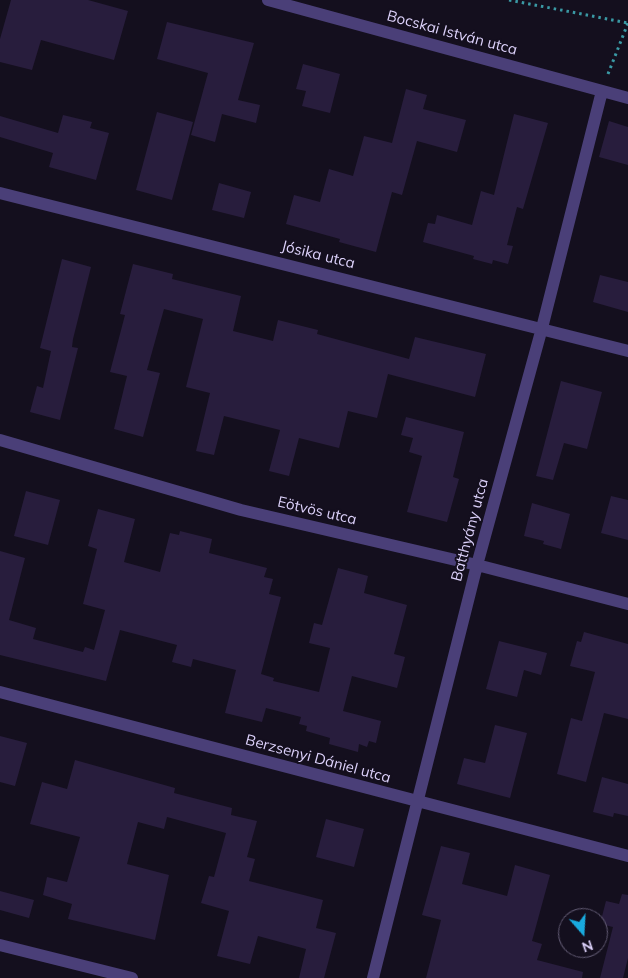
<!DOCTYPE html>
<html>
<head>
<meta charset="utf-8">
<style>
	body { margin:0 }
	#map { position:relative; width:628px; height:978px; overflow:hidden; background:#140f1e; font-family:Mulish,sans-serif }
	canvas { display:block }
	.north { position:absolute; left:558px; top:908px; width:50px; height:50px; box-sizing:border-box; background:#140f1e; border:1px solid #645d76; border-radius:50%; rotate:161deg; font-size:14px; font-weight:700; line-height:20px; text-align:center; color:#dcd1fa }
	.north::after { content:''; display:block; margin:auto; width:18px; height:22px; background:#19aade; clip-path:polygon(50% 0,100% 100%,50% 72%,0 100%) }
</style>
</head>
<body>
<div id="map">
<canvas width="628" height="978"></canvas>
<div class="north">N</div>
</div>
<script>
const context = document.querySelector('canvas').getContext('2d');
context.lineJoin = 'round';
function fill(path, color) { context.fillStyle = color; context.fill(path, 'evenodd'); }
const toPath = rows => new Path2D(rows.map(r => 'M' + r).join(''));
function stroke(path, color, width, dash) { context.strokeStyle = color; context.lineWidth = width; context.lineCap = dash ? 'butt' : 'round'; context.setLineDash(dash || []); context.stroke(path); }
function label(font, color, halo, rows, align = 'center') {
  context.font = font + ' Mulish,sans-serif'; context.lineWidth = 4; context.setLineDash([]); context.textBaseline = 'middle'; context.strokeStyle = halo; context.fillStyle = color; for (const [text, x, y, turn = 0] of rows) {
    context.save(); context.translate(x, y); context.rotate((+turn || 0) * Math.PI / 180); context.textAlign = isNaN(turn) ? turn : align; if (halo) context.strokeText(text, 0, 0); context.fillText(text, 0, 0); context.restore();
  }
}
fill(toPath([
	[11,0,88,0,128,11,114,60,41,40,32,70,0,62,0,39],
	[167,22,254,43,238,100,260,105,256,123,222,114,215,142,191,135,208,73,157,59],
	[303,64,340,74,330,113,302,106,306,91,296,89],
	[406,89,427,95,423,109,466,120,457,152,417,141,402,195,392,192,376,252,339,242,340,239,286,224,294,195,320,202,329,169,353,176,364,136,392,143],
	[157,112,193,122,172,200,136,190],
	[514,114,548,123,523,209,517,207,507,245,513,246,508,264,493,260,492,264,473,259,474,256,423,242,428,223,435,224,437,215,472,225,481,191,494,195],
	[63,115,92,122,90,128,109,133,96,180,49,167,53,153,0,137,0,116,58,133],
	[609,121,628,127,628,165,599,157],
	[219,183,251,192,244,218,212,210],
	[62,259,91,267,73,339,72,347,78,348,60,420,30,412,37,386,43,388,51,351,40,348],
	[133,264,173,274,172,279,241,296,233,331,273,341,278,320,318,330,317,334,409,359,415,337,486,354,475,397,388,374,377,418,348,411,339,448,299,438,289,476,269,471,280,430,224,416,214,455,196,451,210,393,186,387,203,319,164,309,147,370,160,373,143,437,114,429,127,376,110,372,125,315,120,314],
	[600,275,628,282,628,312,593,302],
	[561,381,602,392,587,449,564,443,553,480,536,476],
	[406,417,464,432,453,477,459,479,447,522,407,512,422,456,409,452,413,438,401,435],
	[26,491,60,500,48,545,14,536],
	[611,496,628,500,628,540,601,533],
	[532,503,570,514,561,549,543,544,544,541,524,536],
	[98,509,135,519,124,562,160,572,170,533,179,535,180,531,212,539,209,553,267,568,264,577,273,579,269,594,281,597,261,674,274,678,273,681,319,692,330,648,309,643,314,623,322,625,338,568,368,576,364,593,407,605,394,654,405,657,397,688,352,676,343,711,381,721,376,743,369,741,367,747,359,744,358,752,329,744,330,738,306,731,307,726,299,724,301,717,266,708,262,722,225,713,236,670,193,659,191,667,172,662,177,645,120,630,106,681,0,655,0,551,25,558,9,620,36,628,33,639,83,652,85,647,94,650,105,610,83,604,97,549,88,546],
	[584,632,628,644,628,719,604,713,586,782,557,774,571,718,582,721,595,672,570,666,577,641,581,642],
	[499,641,547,653,541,675,524,670,517,697,486,689],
	[495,725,527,733,510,798,457,784,464,758,485,763],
	[0,736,27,743,15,786,0,782],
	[75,760,175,788,174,793,232,808,231,815,257,821,247,857,255,859,249,881,323,900,316,928,336,933,324,978,299,978,306,949,258,936,250,964,217,956,229,911,201,903,209,876,214,877,226,833,167,817,164,829,138,822,127,864,169,875,155,940,68,919,72,904,43,895,47,877,67,882,80,837,30,824,42,782,67,789],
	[602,777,628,784,628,816,614,813,613,817,593,812],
	[326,819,364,829,354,867,316,857],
	[441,846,470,853,462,884,507,896,515,865,550,875,532,941,542,944,537,960,583,972,582,978,426,978,441,920,422,915],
	[0,891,34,900,29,918,0,910],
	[622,894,628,895,628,958,623,978,600,978,613,927,600,924,606,901,619,904]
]), '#281d3d');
stroke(toPath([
	[509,0,628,23],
	[608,74,628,23]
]), '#3a99a4', 3, [2.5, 4]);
stroke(toPath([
	[268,0,628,98],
	[0,193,628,351],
	[0,440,241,510,477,565,628,604],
	[0,692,628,856],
	[0,945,132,978],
	[373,978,477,565,542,328,602,91]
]), '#4a3f78', 12);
label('15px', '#dcd1fa', '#140f1e', [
	["Bocskai István utca",452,33,15],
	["Jósika utca",318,255,14],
	["Eötvös utca",317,511,13],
	["Batthyány utca",470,530,-75],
	["Berzsenyi Dániel utca",318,759,15]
]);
</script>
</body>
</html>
